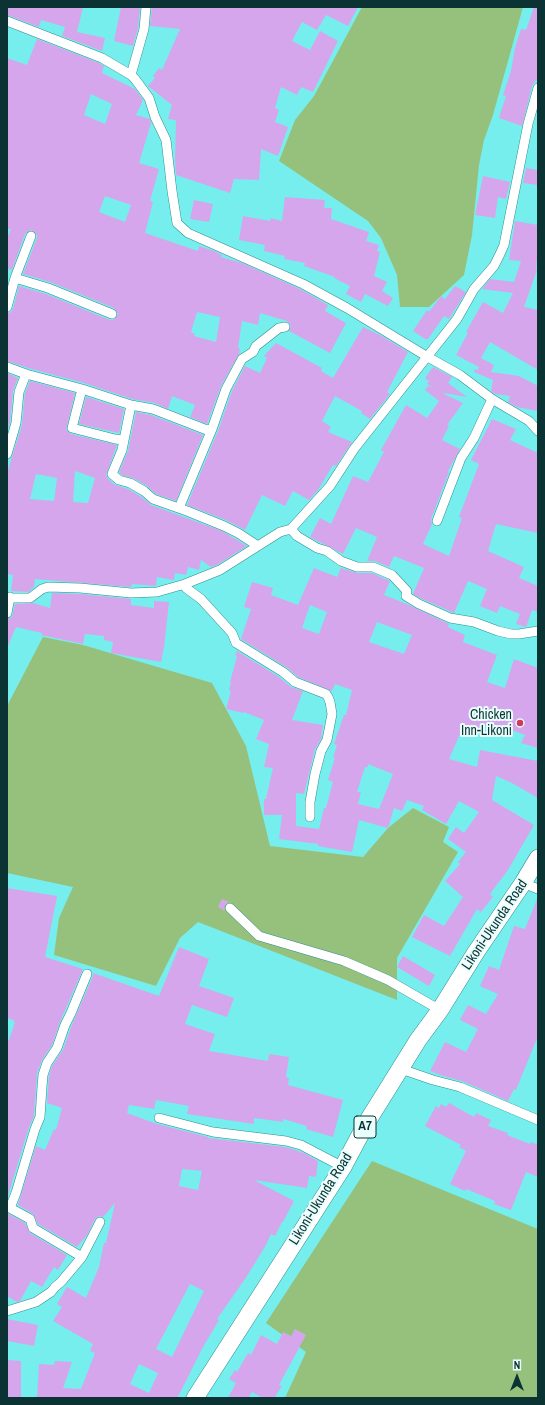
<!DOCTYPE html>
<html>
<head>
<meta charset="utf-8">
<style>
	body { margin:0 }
	#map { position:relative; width:545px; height:1405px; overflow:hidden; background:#76eeed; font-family:"Archivo Narrow",sans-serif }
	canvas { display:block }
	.frame { position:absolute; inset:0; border:8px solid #0b3333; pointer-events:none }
	.north { position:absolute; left:497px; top:1357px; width:40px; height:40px; -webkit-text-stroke:3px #e8fdfc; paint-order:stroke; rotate:0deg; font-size:11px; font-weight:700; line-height:16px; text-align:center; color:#0b3333 }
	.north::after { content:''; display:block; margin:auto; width:14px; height:18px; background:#0b3333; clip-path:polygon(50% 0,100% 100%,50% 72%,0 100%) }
</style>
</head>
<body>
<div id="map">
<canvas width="545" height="1405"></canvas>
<div class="frame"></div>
<div class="north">N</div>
</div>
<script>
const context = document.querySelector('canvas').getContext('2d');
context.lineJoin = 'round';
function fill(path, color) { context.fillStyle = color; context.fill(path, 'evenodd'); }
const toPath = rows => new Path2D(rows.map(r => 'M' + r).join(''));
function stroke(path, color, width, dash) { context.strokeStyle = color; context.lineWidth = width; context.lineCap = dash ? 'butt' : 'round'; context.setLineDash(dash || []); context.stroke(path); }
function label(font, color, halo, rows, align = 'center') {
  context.font = font + ' "Archivo Narrow",sans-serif'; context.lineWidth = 4; context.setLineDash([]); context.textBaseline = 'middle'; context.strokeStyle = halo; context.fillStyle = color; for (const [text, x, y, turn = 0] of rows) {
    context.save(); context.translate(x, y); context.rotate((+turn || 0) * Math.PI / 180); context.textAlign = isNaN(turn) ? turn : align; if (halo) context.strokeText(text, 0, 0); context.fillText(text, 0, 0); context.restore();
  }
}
fill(toPath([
	[362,7,523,7,493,115,484,140,479,165,472,235,464,275,429,307,400,307,397,275,381,238,368,221,279,161,295,120,314,96],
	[43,637,83,645,212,683,246,746,270,846,363,857,388,828,413,808,449,827,443,842,458,852,397,958,397,1000,198,922,180,938,156,986,54,955,59,918,73,887,7,873,7,706],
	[372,1161,538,1229,538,1398,285,1398,306,1352,266,1323]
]), '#96c17d');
fill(toPath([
	[7,7,83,7,77,32,105,38,102,51,62,36,65,27,41,20,39,27,7,15],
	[121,7,140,7,138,28,133,46,114,41],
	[152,7,358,7,348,26,326,15,317,30,302,22,292,41,310,50,320,31,338,41,313,92,301,87,297,95,281,87,275,108,279,110,275,122,288,127,278,156,261,149,259,180,234,179,230,193,176,175,175,161,176,120,168,119,172,105,148,86,155,78,153,76,159,68,162,70,180,29,150,26],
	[534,7,538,7,538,79,537,79,532,86,522,126,499,118,506,96,503,95,511,71,515,48,521,29,526,30],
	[37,39,99,63,104,66,102,73,135,89,143,100,136,115,150,119,151,123,139,163,159,169,150,201,153,202,145,233,198,251,199,246,214,251,222,255,221,257,242,263,300,289,328,305,325,311,346,323,330,353,289,331,291,326,287,321,260,313,258,325,242,321,238,348,240,349,239,354,221,386,207,424,190,417,195,405,172,396,168,409,155,403,132,399,84,383,28,368,7,361,7,313,11,312,13,309,19,286,46,294,110,320,115,319,118,314,114,308,50,282,23,274,37,238,37,235,33,231,30,230,25,234,12,270,7,268,7,238,11,229,7,229,7,58,27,65],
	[91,94,112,104,105,124,84,115],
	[105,196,131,205,125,222,99,212],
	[197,312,220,317,216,342,194,336,195,334,191,332],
	[526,168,538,170,538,185,523,183],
	[483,176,510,182,506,199,498,197,495,218,475,215],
	[285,197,325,200,324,208,332,208,331,219,369,232,366,241,379,245,377,251,380,252,374,276,387,282,382,291,393,298,388,306,365,294,361,302,346,294,350,286,334,278,335,277,304,266,305,263,284,259,285,256,264,251,265,245,239,240,243,216,270,221,271,218,282,221],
	[194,200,213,204,209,222,190,219],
	[515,221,538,225,538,250,536,269,537,270,524,307,538,310,538,370,490,342,481,358,494,365,491,372,519,376,538,386,538,411,517,407,508,402,510,396,495,394,491,391,493,380,474,372,475,369,478,370,479,367,456,355,468,333,466,332,483,302,503,313,513,293,482,289,490,279,514,282,521,261,509,260],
	[455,286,466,292,449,319,444,316,428,339,425,339,413,331,427,310,429,312,441,296,445,299],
	[363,327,380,335,408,352,387,392,390,394,370,419,361,413,362,411,335,396,322,421,331,427,328,432,352,442,336,466,333,465,318,490,309,500,293,491,285,506,262,495,245,530,226,520,187,505,218,431,232,391,245,366,260,373,267,358,264,356,276,343,322,368,321,371,333,378],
	[433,367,452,377,448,383,467,397,444,393,444,394,463,403,447,425,449,426,442,440,460,449,448,471,449,472,431,519,432,524,423,544,449,556,462,518,459,517,479,464,471,460,492,419,516,429,510,440,538,453,538,533,496,524,488,551,524,567,519,578,538,586,538,612,532,610,526,627,516,624,520,614,500,606,497,613,480,606,487,589,468,581,454,613,422,599,413,594,424,568,394,556,389,567,375,561,367,561,377,537,356,528,343,554,310,537,320,518,331,524,353,476,368,482,384,452,381,450,406,405,427,418,439,401,425,390,428,386,433,388,427,384,429,381,425,378],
	[7,373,18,378,13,391,10,422,7,432],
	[30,381,75,393,66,430,71,434,117,445,106,475,108,479,115,485,128,489,140,496,151,505,222,531,247,546,217,565,211,567,201,560,199,570,188,567,186,575,175,573,174,580,157,577,156,586,132,584,131,587,35,579,34,587,28,592,11,591,13,575,7,574,7,473,22,425,25,393],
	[75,471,95,478,88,503,73,502],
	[36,474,57,478,54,501,30,499],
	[86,397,124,409,119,433,79,424],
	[136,412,151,415,203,435,176,501,156,494,147,486,133,478,122,475,119,472,128,451],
	[314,568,337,577,341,568,357,573,372,573,390,581,384,595,409,605,449,624,448,627,465,635,463,642,497,655,487,682,505,688,514,659,538,668,538,748,521,743,525,735,501,726,499,730,484,725,482,733,463,727,449,759,477,767,480,750,538,761,538,798,512,783,496,776,492,800,534,825,508,870,490,894,493,897,481,912,477,909,450,956,412,937,424,915,444,926,463,897,445,881,460,864,458,862,466,852,448,839,456,827,464,833,479,812,459,801,446,824,422,810,424,806,407,800,402,811,394,808,388,828,359,820,352,852,318,846,318,844,279,839,282,815,264,815,264,799,266,799,273,768,264,767,269,744,256,739,264,720,244,712,243,713,226,709,231,691,229,690,231,682,230,682,237,656,235,655,237,651,279,677,291,687,303,691,292,720,323,725,321,739,315,749,304,794,296,793,296,826,319,829,324,808,326,808,333,782,328,780,335,758,333,758,337,745,334,744,344,715,346,715,352,690,335,684,332,691,298,677,286,667,241,639,251,609,244,607,252,582,273,588,271,595,298,605],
	[310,605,327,612,319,634,302,628],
	[377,622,412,635,404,654,369,642],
	[368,764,393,774,379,809,358,804,361,792,357,792,365,767,368,767],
	[52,593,80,594,131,599,131,605,154,608,154,601,169,602,164,647,161,662,111,653,113,642,104,640,104,636,85,634,83,644,41,635,42,633,16,627,7,648,7,619,12,617,15,604,33,603,50,608],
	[7,888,57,896,45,957,83,969,60,1022,52,1045,42,1060,37,1073,34,1116,29,1127,7,1199,7,1040,9,1040,15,1022,13,1022,14,1020,7,1018],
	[538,897,538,1036,516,1090,514,1089,508,1101,462,1081,443,1076,430,1071,445,1042,466,1052,478,1029,460,1020,468,1005,486,1014,498,994,480,986,489,966,499,970,514,926,525,929],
	[222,899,229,902,224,906,225,911,218,907],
	[179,947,209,959,199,986,234,998,227,1017,192,1005,185,1024,215,1034,209,1051,268,1061,269,1054,289,1057,286,1077,289,1078,288,1085,343,1100,333,1137,306,1129,307,1126,283,1119,283,1122,254,1118,254,1124,187,1114,189,1106,156,1100,154,1109,129,1105,127,1113,157,1124,208,1137,208,1138,285,1147,299,1151,299,1152,304,1153,318,1161,316,1177,309,1176,307,1188,254,1180,294,1201,283,1222,282,1222,275,1236,271,1234,266,1245,245,1279,217,1319,219,1320,203,1347,183,1387,177,1398,37,1398,39,1364,54,1365,55,1361,72,1362,63,1388,81,1389,95,1353,90,1351,93,1344,53,1321,62,1307,57,1304,67,1287,86,1298,99,1267,104,1243,106,1243,115,1203,103,1217,99,1216,95,1219,87,1235,77,1247,38,1224,33,1214,18,1205,36,1146,45,1150,54,1129,56,1130,62,1108,47,1103,49,1076,52,1066,63,1050,71,1027,93,976,93,973,159,996],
	[182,1169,202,1171,198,1190,179,1186],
	[190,1284,204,1291,172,1357,156,1349],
	[139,1364,158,1373,149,1393,130,1384],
	[403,956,435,975,429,986,397,967],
	[449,1103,474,1117,476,1113,491,1120,488,1126,508,1133,507,1135,530,1144,531,1142,538,1145,538,1177,526,1172,511,1210,494,1204,495,1201,466,1189,465,1191,450,1184,466,1151,459,1147,461,1145,425,1126,436,1106,439,1108,441,1104,446,1107],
	[7,1213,25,1223,30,1233,67,1255,58,1270,54,1267,42,1287,31,1281,20,1301,17,1302,7,1296],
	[7,1319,38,1325,34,1346,7,1341],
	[295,1329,306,1335,279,1385,282,1386,274,1398,263,1398,252,1392,248,1398,228,1398,236,1383,229,1379,235,1370,237,1372,248,1353,251,1355,261,1335,277,1344,283,1332,291,1336],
	[7,1360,21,1361,21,1398,7,1398]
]), '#d5a6ec');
const street = toPath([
	[7,21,102,58,131,75,135,79,149,98,155,117,166,140,172,191,177,223,188,233,303,284,347,308,426,356,460,375,492,399,529,421,538,431],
	[131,75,144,29,146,7],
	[15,278,48,288,112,314],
	[7,307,15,278,31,236],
	[7,367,26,374,19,392,16,423,7,454],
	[26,374,82,389,72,428,115,439,124,440],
	[82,389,131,405,153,409,207,430,212,429],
	[131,405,122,450,112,474,119,480,130,483,144,491,153,499,187,511,224,526,238,533,258,546],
	[179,508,212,429,226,389,242,359,253,352,256,346,279,328,285,327],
	[437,521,461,458,474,438,492,399],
	[291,529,297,536,317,548,327,551,341,561,357,567,373,567,392,575,407,591,406,596,419,604,450,618,474,622,498,631,511,634,519,634,538,631],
	[185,584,186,588,201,599,232,633,236,643,283,672,295,682,326,694,328,697,330,702,332,714,327,740,321,751,315,774,310,802,310,817],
	[7,598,30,598,42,589,48,587,80,588,131,593,157,592,185,584,220,570,280,532,291,529,330,486,354,449,457,319,474,289,494,266,500,254,504,245,528,124,538,88],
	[7,613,10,597],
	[523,883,538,889],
	[230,908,259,936,344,961,388,980,440,1010],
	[401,1069,433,1080,460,1087,538,1120],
	[159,1118,213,1132,286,1141,301,1145,343,1167],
	[82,1257,33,1228,30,1219,10,1208,16,1193,35,1129,40,1117,42,1087,43,1075,47,1063,57,1048,65,1025,71,1013,87,974],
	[7,1311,36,1302,51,1292,55,1287,61,1282,82,1257,100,1222]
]);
const highway = toPath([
	[195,1398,343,1167,367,1122,418,1040,440,1010,476,952,523,883,538,858]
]);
stroke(street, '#2f8e8e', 10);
stroke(highway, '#2f8e8e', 18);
stroke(street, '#fff', 9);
stroke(highway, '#fff', 17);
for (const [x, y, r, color] of [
	[520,723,4,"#cd3d57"]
]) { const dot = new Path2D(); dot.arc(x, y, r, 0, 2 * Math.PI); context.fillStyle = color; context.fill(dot); stroke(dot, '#e8fdfc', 1.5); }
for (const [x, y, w] of [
	[365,1127,22]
]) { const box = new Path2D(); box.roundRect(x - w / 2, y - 11, w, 22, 3); context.fillStyle = '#e8fdfc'; context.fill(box); stroke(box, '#0b3333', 1); }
label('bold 13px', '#0b3333', null, [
	["A7",365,1127]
]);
label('14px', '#0b3333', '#e8fdfc', [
	["Chicken",512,715],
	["Inn-Likoni",512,731]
], 'right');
label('14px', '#0b3333', '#e8fdfc', [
	["Likoni-Ukunda Road",495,925,-56],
	["Likoni-Ukunda Road",321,1199,-58]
]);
</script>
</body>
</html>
